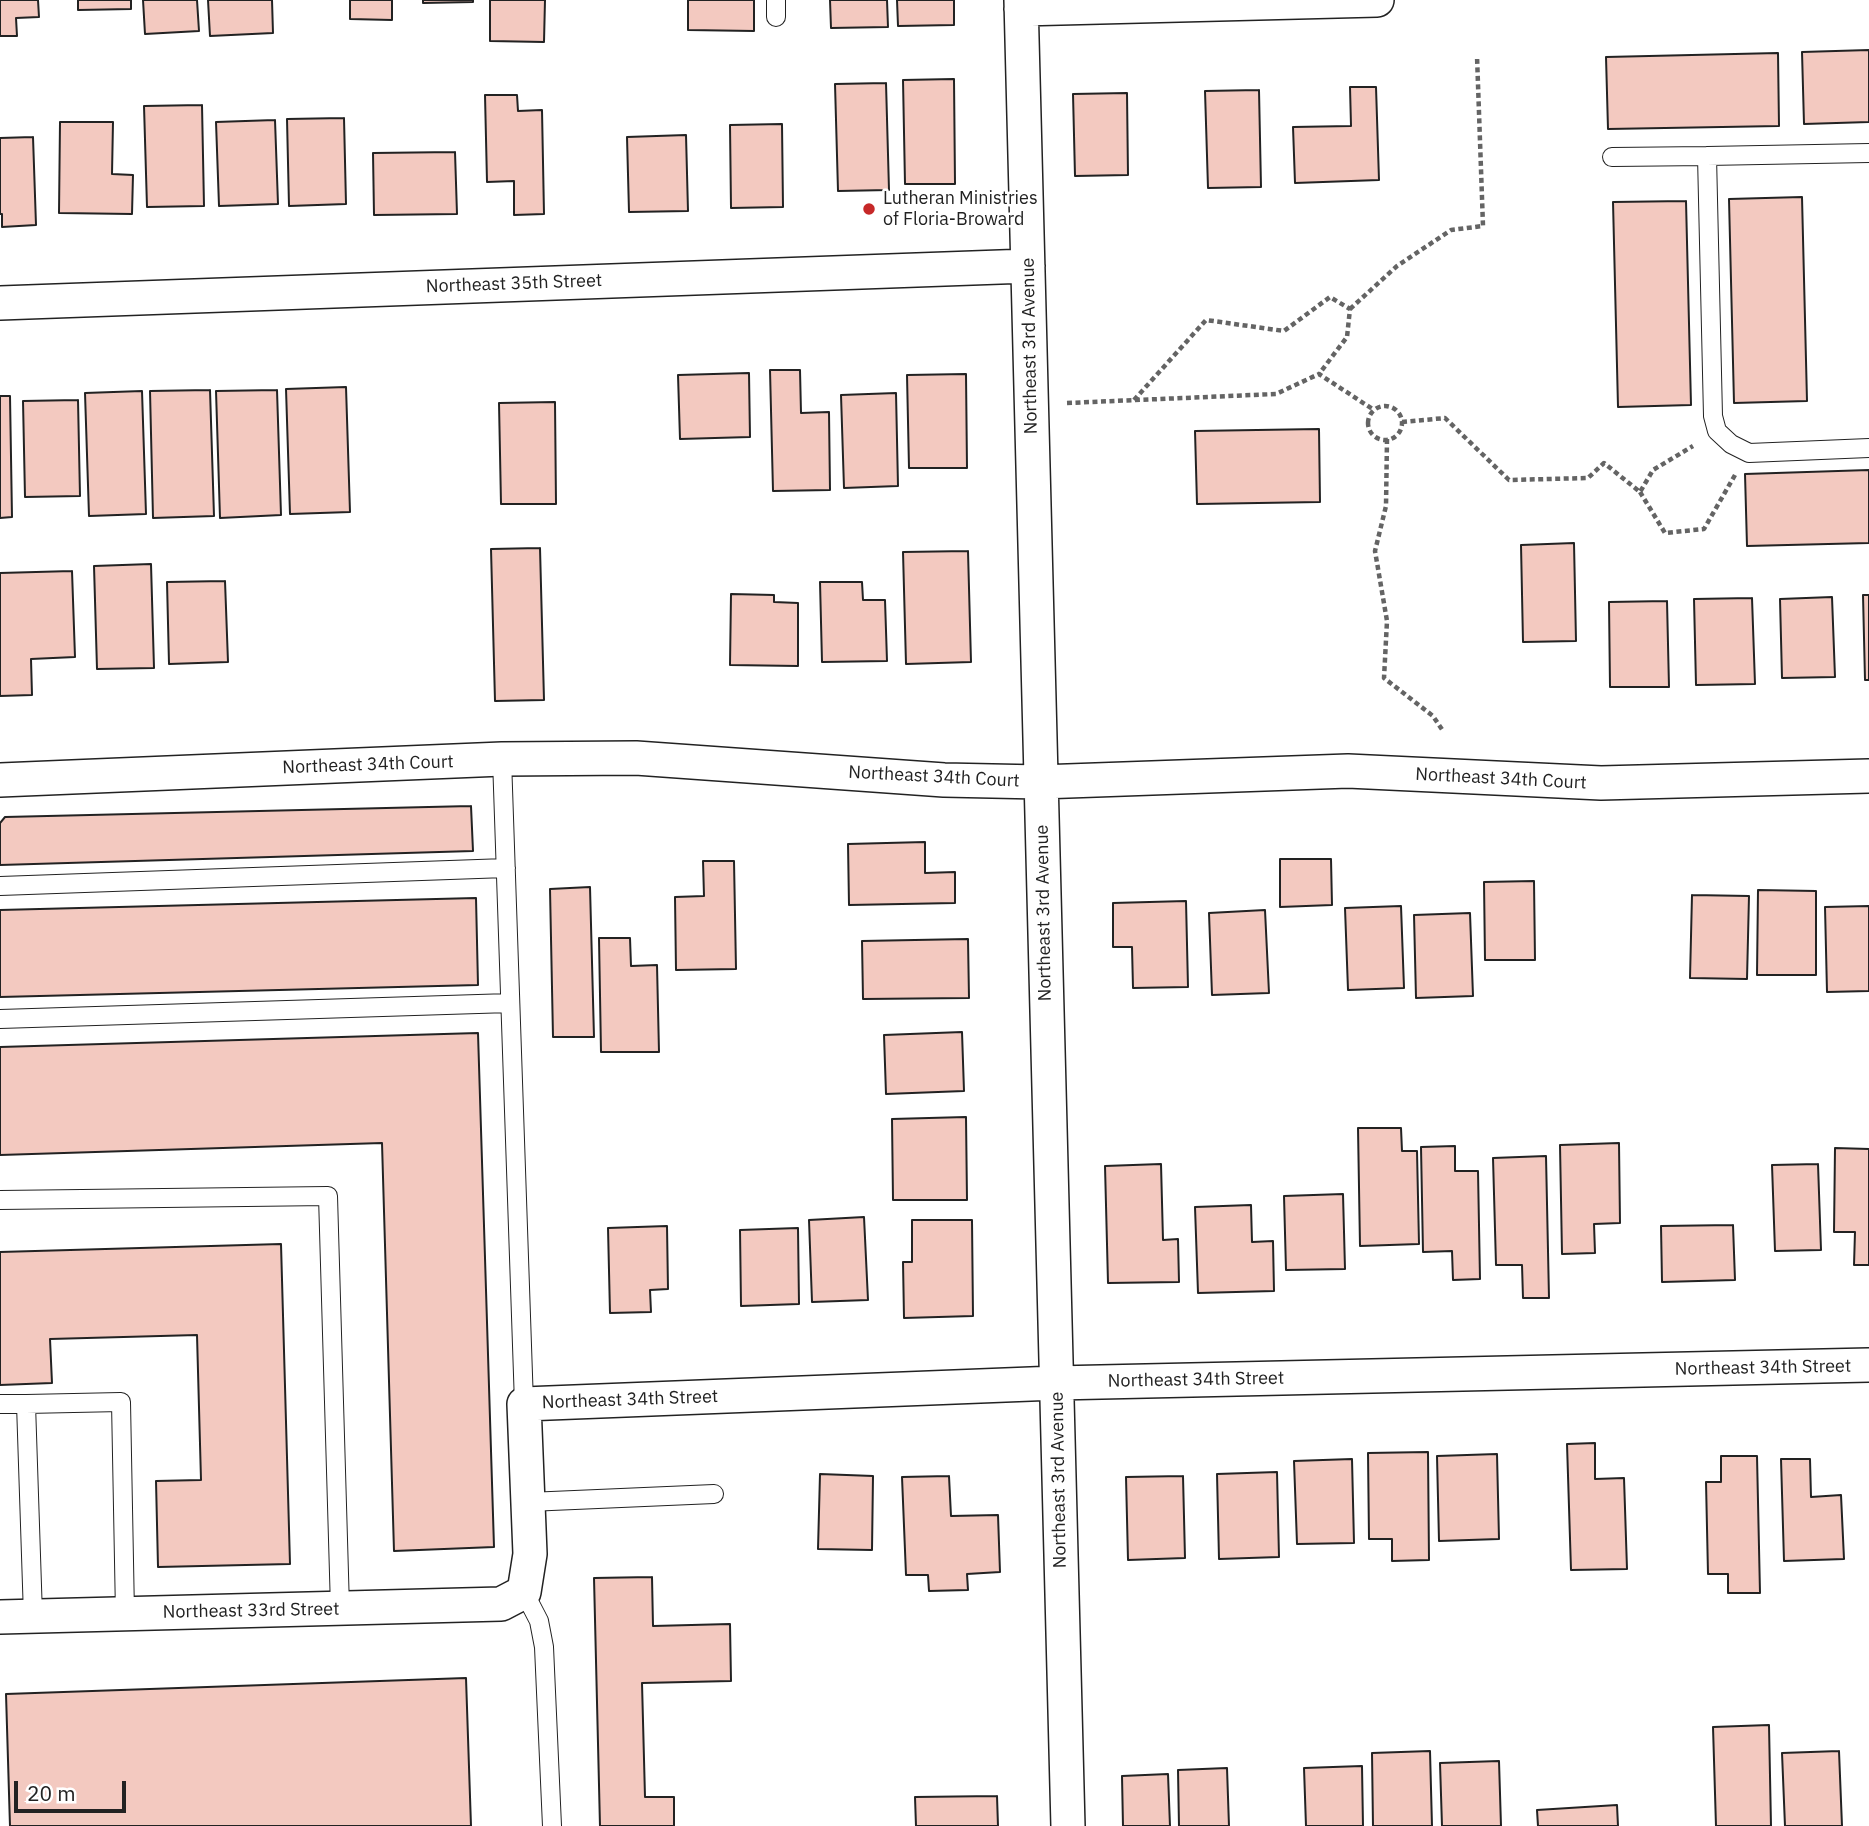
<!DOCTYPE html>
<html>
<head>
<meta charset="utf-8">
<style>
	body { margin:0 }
	#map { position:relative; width:1869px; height:1826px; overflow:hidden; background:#fff; font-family:"IBM Plex Sans",sans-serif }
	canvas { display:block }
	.scale { position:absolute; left:14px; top:1781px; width:112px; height:32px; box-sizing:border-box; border:4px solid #222; border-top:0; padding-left:9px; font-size:21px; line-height:24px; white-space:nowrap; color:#222; -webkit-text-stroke:5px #fff; paint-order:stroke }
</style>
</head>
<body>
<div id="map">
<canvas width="1869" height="1826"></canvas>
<div class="scale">20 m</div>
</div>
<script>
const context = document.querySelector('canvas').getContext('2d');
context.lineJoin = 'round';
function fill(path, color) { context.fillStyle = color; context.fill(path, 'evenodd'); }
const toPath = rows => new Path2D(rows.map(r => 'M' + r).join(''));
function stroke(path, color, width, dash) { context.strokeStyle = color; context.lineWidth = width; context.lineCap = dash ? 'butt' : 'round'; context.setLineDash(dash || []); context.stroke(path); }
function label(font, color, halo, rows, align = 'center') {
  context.font = font + ' "IBM Plex Sans",sans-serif'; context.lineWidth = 5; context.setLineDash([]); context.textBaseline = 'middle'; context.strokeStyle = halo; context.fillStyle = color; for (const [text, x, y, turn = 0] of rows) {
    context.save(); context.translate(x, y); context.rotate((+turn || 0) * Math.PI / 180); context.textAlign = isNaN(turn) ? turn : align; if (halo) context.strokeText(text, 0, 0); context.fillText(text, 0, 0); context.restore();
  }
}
const building = toPath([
	[0,0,38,0,39,17,16,18,17,36,0,36,0,0],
	[78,0,131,0,131,9,78,10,78,0],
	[143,0,197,0,199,31,145,34,143,0],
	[208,0,272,0,273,33,210,36,208,0],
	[350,0,392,0,392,20,350,19,350,0],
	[423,0,473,0,473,2,423,3,423,0],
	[490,0,545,0,544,42,490,41,490,0],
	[688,0,754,0,754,31,688,30,688,0],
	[830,0,887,0,888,27,831,28,830,0],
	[897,0,954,0,954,25,898,26,897,0],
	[1869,50,1869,122,1804,124,1802,52,1869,50],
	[1778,53,1779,126,1608,129,1606,57,1778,53],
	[954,79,955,184,905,184,903,80,954,79],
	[886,83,889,190,838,191,835,84,886,83],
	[1350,87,1376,87,1379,180,1295,183,1293,127,1351,126,1350,87],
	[1259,90,1261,187,1208,188,1205,91,1259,90],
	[1127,93,1128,175,1075,176,1073,94,1127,93],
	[485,95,517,95,518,111,542,110,544,214,514,215,514,181,487,182,485,95],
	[202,105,204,206,147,207,144,106,202,105],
	[344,118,346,204,289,206,287,119,344,118],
	[275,120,278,204,219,206,216,122,275,120],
	[60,122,113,122,112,174,133,175,132,214,59,213,60,122],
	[782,124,783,207,731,208,730,125,782,124],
	[686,135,688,211,629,212,627,137,686,135],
	[33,137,36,225,2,227,2,214,0,214,0,138,33,137],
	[455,152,457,214,374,215,373,153,455,152],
	[1802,197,1807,401,1734,403,1729,199,1802,197],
	[1686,201,1691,405,1618,407,1613,202,1686,201],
	[770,370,800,370,801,413,829,412,830,490,773,491,770,370],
	[749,373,750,437,680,439,678,375,749,373],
	[966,374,967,468,909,468,907,375,966,374],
	[346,387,350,512,290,514,286,389,346,387],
	[210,390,214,516,153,518,150,391,210,390],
	[277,390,281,515,220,518,216,391,277,390],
	[142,391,146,514,89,516,85,393,142,391],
	[896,393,898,486,844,488,841,395,896,393],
	[0,396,10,396,12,517,0,518,0,396],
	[78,400,80,496,25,497,23,401,78,400],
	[555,402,556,504,501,504,499,403,555,402],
	[1319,429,1320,502,1197,504,1195,431,1319,429],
	[1869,470,1869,543,1747,546,1745,474,1869,470],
	[1574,543,1576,641,1523,642,1521,545,1574,543],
	[540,548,544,700,495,701,491,549,540,548],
	[968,551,971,662,906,664,903,552,968,551],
	[151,564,154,668,97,669,94,566,151,564],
	[72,571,75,657,31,659,32,695,0,696,0,573,72,571],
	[225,581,228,662,169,664,167,582,225,581],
	[820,582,862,582,863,600,885,600,887,661,822,662,820,582],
	[731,594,774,595,774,602,798,603,798,666,730,665,731,594],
	[1863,595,1869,595,1869,680,1865,680,1863,595],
	[1832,597,1835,677,1782,678,1780,599,1832,597],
	[1752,598,1755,684,1696,685,1694,599,1752,598],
	[1667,601,1669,687,1610,687,1609,602,1667,601],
	[471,806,473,851,0,865,0,823,5,817,471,806],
	[925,842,925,873,955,872,955,903,849,905,848,844,925,842],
	[1280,859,1331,859,1332,905,1280,907,1280,859],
	[703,861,734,861,736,969,676,970,675,897,704,896,703,861],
	[1534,881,1535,960,1485,960,1484,882,1534,881],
	[590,887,594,1037,553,1037,550,889,590,887],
	[1758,890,1816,891,1816,975,1757,975,1758,890],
	[1692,895,1749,896,1747,979,1690,978,1692,895],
	[476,898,478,985,0,997,0,910,476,898],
	[1186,901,1188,987,1133,988,1132,947,1113,947,1113,903,1186,901],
	[1401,906,1404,988,1348,990,1345,908,1401,906],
	[1869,906,1869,991,1827,992,1825,907,1869,906],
	[1265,910,1269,993,1212,995,1209,913,1265,910],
	[1470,913,1473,996,1416,998,1414,915,1470,913],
	[599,938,630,938,631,966,657,965,659,1052,601,1052,599,938],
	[968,939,969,998,863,999,862,941,968,939],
	[962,1032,964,1091,886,1094,884,1035,962,1032],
	[478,1033,494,1547,394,1551,382,1143,0,1155,0,1047,478,1033],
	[966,1117,967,1200,893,1200,892,1119,966,1117],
	[1358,1128,1401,1128,1402,1151,1417,1151,1419,1244,1360,1246,1358,1128],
	[1619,1143,1620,1223,1594,1224,1595,1253,1562,1254,1560,1145,1619,1143],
	[1455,1146,1455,1171,1478,1171,1480,1279,1453,1280,1452,1251,1423,1252,1421,1147,1455,1146],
	[1835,1148,1869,1149,1869,1265,1854,1265,1855,1232,1834,1232,1835,1148],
	[1546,1156,1549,1298,1523,1298,1522,1265,1496,1265,1493,1158,1546,1156],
	[1161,1164,1163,1240,1178,1239,1179,1282,1108,1283,1105,1166,1161,1164],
	[1818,1164,1821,1250,1775,1251,1772,1165,1818,1164],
	[1343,1194,1345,1269,1286,1270,1284,1196,1343,1194],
	[1251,1205,1252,1242,1273,1241,1274,1291,1198,1293,1195,1207,1251,1205],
	[864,1217,868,1300,812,1302,809,1220,864,1217],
	[912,1220,972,1220,973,1316,904,1318,903,1262,912,1262,912,1220],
	[1733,1225,1735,1280,1662,1282,1661,1226,1733,1225],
	[667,1226,668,1289,650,1290,651,1312,610,1313,608,1228,667,1226],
	[798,1228,799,1304,741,1306,740,1230,798,1228],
	[281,1244,290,1564,158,1567,156,1481,201,1480,197,1335,50,1339,52,1383,0,1385,0,1252,281,1244],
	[1595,1443,1595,1479,1624,1478,1627,1569,1571,1570,1567,1444,1595,1443],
	[1428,1452,1429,1560,1392,1561,1392,1539,1369,1539,1368,1453,1428,1452],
	[1497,1454,1499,1539,1439,1541,1437,1456,1497,1454],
	[1721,1456,1757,1456,1760,1593,1728,1593,1728,1574,1708,1574,1706,1482,1721,1482,1721,1456],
	[1352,1459,1354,1543,1297,1544,1294,1461,1352,1459],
	[1781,1459,1810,1459,1811,1497,1841,1495,1844,1559,1784,1561,1781,1459],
	[1277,1472,1279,1557,1219,1559,1217,1474,1277,1472],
	[820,1474,873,1476,872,1550,818,1549,820,1474],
	[949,1476,951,1516,998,1515,1000,1572,967,1574,968,1590,929,1591,928,1575,906,1575,902,1477,949,1476],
	[1183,1476,1185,1558,1128,1560,1126,1477,1183,1476],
	[652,1577,653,1626,730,1624,731,1681,642,1683,645,1797,674,1797,674,1826,600,1826,594,1578,652,1577],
	[466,1678,471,1826,10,1826,6,1694,466,1678],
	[1769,1725,1771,1826,1716,1826,1713,1727,1769,1725],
	[1430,1751,1432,1826,1373,1826,1372,1753,1430,1751],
	[1839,1751,1842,1826,1785,1826,1782,1753,1839,1751],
	[1499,1761,1501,1826,1442,1826,1440,1763,1499,1761],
	[1362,1766,1363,1826,1306,1826,1304,1768,1362,1766],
	[1227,1768,1229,1826,1179,1826,1178,1770,1227,1768],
	[1168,1774,1170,1826,1123,1826,1122,1776,1168,1774],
	[997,1796,998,1826,916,1826,915,1797,997,1796],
	[1617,1805,1618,1826,1538,1826,1537,1810,1617,1805]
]);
fill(building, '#f3c9c0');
stroke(building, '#222', 2);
const service = toPath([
	[776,0,776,17],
	[1869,153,1707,156,1713,416,1717,431,1731,444,1749,453,1869,448],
	[1612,157,1707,156],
	[502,759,524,1404],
	[0,886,506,868],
	[0,1019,510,1003],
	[0,1200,328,1196,340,1608],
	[0,1404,26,1404,33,1616],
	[26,1404,121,1402,125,1614],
	[528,1502,714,1494],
	[524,1592,539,1621,544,1647,552,1826]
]);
const minor = toPath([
	[1021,0,1068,1826],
	[1021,9,1377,0],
	[0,303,1028,266],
	[0,780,502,759,636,758,944,780,1040,782,1348,771,1601,783,1869,776],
	[0,1617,501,1604,524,1592,530,1554,524,1404,1056,1383,1869,1365]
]);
stroke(service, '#222', 20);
stroke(minor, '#222', 36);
stroke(toPath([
	[1350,309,1397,266,1451,230,1483,226,1477,56],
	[1134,400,1206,320,1284,331,1330,297,1350,309,1347,337,1319,374],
	[1067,403,1276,394,1319,374,1374,410],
	'1368 423a17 17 0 1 1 34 0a17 17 0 1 1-34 0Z',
	[1402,422,1445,418,1509,480,1588,478,1604,463,1640,492,1653,470,1693,446],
	[1387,439,1386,506,1375,551,1387,621,1384,678,1433,716,1443,731],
	[1640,492,1665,533,1704,529,1735,475]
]), '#646464', 4.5, [5, 3.5]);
stroke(service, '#fff', 18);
stroke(minor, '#fff', 33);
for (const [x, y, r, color] of [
	[869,209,7,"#c62828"]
]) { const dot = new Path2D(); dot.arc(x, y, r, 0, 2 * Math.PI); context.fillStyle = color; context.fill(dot); stroke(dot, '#fff', 2.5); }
label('18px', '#222', '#fff', [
	["Lutheran Ministries",883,199],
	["of Floria-Broward",883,220]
], 'left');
label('18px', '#222', '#fff', [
	["Northeast 35th Street",514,284,-2],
	["Northeast 3rd Avenue",1030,346,-91],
	["Northeast 34th Court",368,765,-2],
	["Northeast 34th Court",934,777,3],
	["Northeast 34th Court",1501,779,3],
	["Northeast 3rd Avenue",1044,913,-91],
	["Northeast 34th Street",1763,1368,-1],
	["Northeast 34th Street",1196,1380,-1],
	["Northeast 34th Street",630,1400,-2],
	["Northeast 3rd Avenue",1059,1480,-91],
	["Northeast 33rd Street",251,1611,-1]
]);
</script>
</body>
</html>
